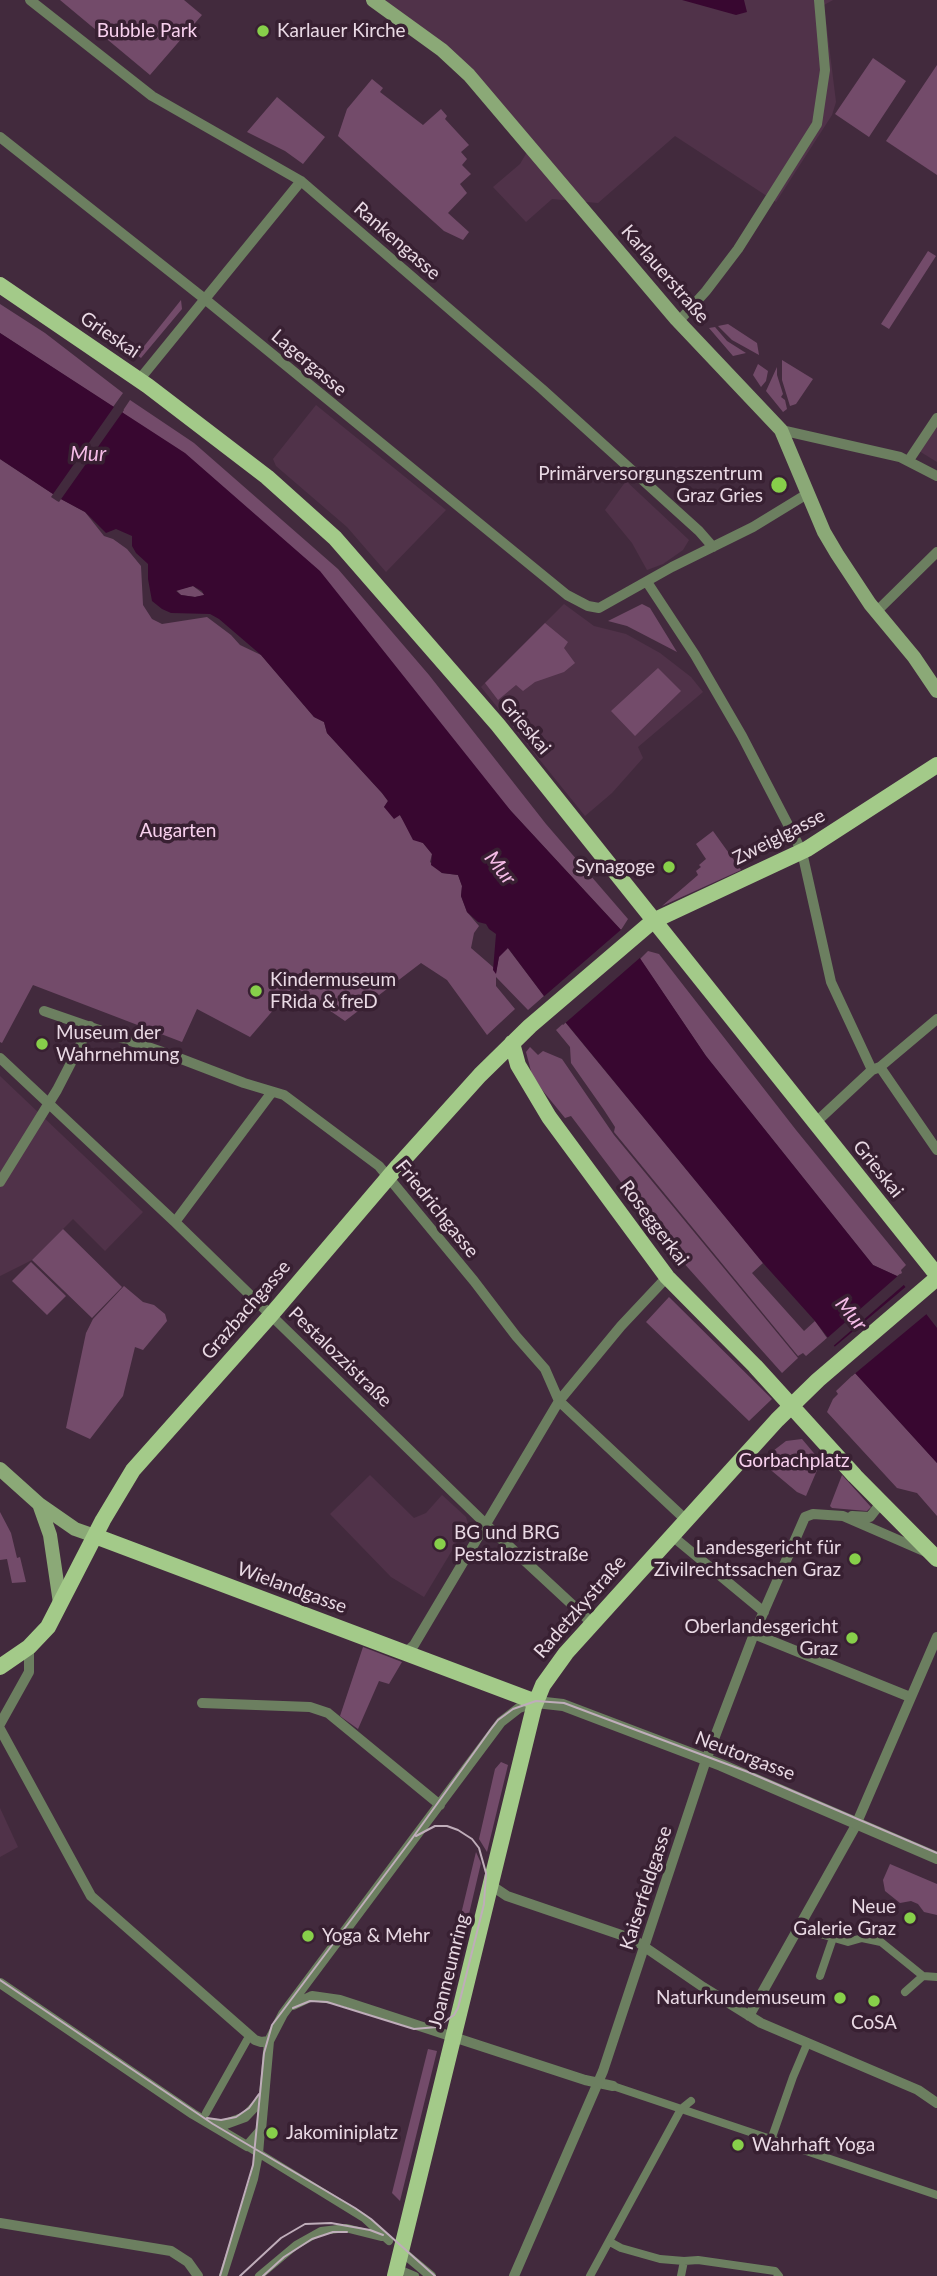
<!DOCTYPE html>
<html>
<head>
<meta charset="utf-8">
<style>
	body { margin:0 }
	canvas { display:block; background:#422a3d }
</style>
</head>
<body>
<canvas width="937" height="2276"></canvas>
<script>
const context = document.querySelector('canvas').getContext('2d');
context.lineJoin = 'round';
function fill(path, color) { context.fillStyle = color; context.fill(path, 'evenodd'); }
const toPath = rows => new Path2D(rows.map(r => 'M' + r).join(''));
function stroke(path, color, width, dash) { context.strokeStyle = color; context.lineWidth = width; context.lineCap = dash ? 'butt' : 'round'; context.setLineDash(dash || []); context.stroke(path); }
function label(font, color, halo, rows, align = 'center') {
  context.font = font + ' Lato,sans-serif'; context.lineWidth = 7; context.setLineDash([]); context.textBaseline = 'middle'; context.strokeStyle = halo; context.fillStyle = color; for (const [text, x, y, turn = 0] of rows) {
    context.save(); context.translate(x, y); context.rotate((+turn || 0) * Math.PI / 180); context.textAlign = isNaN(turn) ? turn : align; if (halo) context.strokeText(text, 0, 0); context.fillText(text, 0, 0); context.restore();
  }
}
fill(toPath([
	[374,0,833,0,824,5,836,102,832,115,776,202,675,136,598,203,552,199,526,222,493,187,520,164,530,147,479,86],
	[316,405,446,510,386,572,347,527,276,466,273,459],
	[937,424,937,462,919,451],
	[626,481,689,540,683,550,663,564,647,570,632,543,605,510],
	[564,604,594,626,626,634,660,653,691,677,703,692,638,747,643,758,612,793,585,816,481,687],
	[0,1076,143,1212,105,1251,73,1219,32,1260,0,1276],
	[370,1475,414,1518,426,1513,442,1495,466,1517,468,1524,424,1597,391,1577,330,1514],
	[0,1808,18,1847,0,1857]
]), '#503249');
fill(toPath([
	[60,0,184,0,202,15,150,75],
	[873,58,906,81,869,137,835,114],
	[937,65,937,175,886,141],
	[372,79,383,88,380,92,423,125,441,109,447,116,445,119,469,145,461,152,467,159,462,165,471,174,460,184,467,193,448,213,469,232,463,240,444,231,338,136,347,109],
	[277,97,325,137,303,164,285,151,247,132],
	[928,251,936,256,889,329,881,324],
	[181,300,182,309,141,358,137,355],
	[0,304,45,333,123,393,113,407,0,333],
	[728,324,757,343,759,355,732,340,718,326],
	[715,327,727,341,746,353,733,356,709,328],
	[782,360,813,379,796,404,790,406,782,380],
	[758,364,768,371,766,381,761,387,753,375],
	[777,367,777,375,783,394,781,397,785,400,787,409,783,412,766,391],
	[130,400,194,443,338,569,429,675,546,824,628,919,621,930,511,811,122,412],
	[0,459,59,498,85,512,104,536,113,539,127,549,141,566,143,605,152,619,162,624,207,617,231,635,240,645,261,655,314,717,324,722,327,733,382,793,388,801,384,807,399,814,417,840,423,843,432,854,430,862,442,873,458,875,462,886,461,896,467,912,479,926,474,933,471,948,493,967,496,973,499,956,507,947,544,996,528,1010,496,977,496,986,515,1009,487,1035,447,980,421,963,345,1021,294,986,250,1037,197,1009,182,1042,33,985,2,1043,0,1042],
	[193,586,205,595,195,597,181,595,176,590],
	[642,604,650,608,677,652,627,626,608,621],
	[545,623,568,642,564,648,575,663,564,672,535,682,523,691,516,685,498,700,485,683],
	[658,668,681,691,635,736,611,711],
	[713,831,741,870,662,906,698,875,696,871,701,867,699,865,706,859,696,844],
	[648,951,659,954,796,1130,906,1265,901,1270,902,1273,897,1276,873,1265,706,1056,640,959],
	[565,1022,763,1263,752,1273,804,1331,815,1321,827,1338,806,1356,803,1353,798,1356,614,1132,615,1127,604,1110,571,1063,570,1047,556,1030],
	[530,1047,538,1055,543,1051,562,1059,614,1135,798,1358,782,1373,673,1251,571,1116,565,1118,543,1091,532,1075,526,1052],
	[63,1229,122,1287,92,1318,32,1260],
	[31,1262,66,1296,47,1315,12,1281],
	[124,1286,143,1302,154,1305,165,1314,167,1321,143,1350,135,1347,123,1396,90,1439,66,1428,86,1333,93,1319],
	[669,1297,772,1399,749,1421,646,1322],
	[855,1373,937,1463,937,1516,917,1493,897,1488,827,1412,833,1399,838,1394,836,1391],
	[802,1439,823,1464,818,1468,806,1496,797,1492,760,1461,786,1441],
	[842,1475,871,1507,867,1511,832,1508,830,1506],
	[0,1512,11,1533,17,1558,20,1557,26,1582,12,1583,7,1559,0,1560],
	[363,1647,402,1662,389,1684,379,1681,358,1729,340,1716],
	[501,1762,508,1765,487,1852,479,1839,495,1769],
	[476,1852,481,1863,445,2016,437,2014],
	[890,1864,937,1884,937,1915,924,1912,918,1904,911,1901,900,1903,885,1891,883,1880],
	[428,2049,437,2051,400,2201,392,2193]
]), '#734b6a');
fill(toPath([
	[682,0,744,0,747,12,736,15],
	[0,333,185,453,320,571,511,811,621,930,706,1056,873,1265,897,1276,937,1328,937,1463,855,1373,815,1321,763,1263,544,996,508,948,499,957,496,974,493,970,496,934,489,929,486,924,478,922,467,912,461,896,462,886,458,875,442,873,431,865,432,854,423,843,413,840,400,815,394,819,384,807,388,801,382,793,327,733,324,722,314,717,261,655,219,619,210,614,171,613,162,609,152,601,148,579,148,564,136,553,132,546,132,536,116,529,106,533,85,512,59,498,0,459],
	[193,586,202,591,204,595,195,597,181,595,176,591]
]), '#380730');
fill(toPath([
	[116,404,124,410,59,502,57,501,51,497],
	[623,928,642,956,563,1025,541,999],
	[900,1274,906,1283,831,1348,825,1340],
	[908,1285,929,1312,852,1376,832,1349]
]), '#422a3d');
stroke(toPath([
	[801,1924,817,1933,848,1942,862,1938,881,1942,923,1976,937,1977],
	[820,1976,833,1938],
	[905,1992,923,1976],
	[613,2086,937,2195],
	[206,2113,247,2040],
	[771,2140,793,2077,807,2044],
	[247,2146,364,2218,389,2241],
	[610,2242,621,2248,660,2259,684,2261,698,2260,775,2271,779,2276],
	[403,2271,415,2276],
	[223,2276,254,2179,259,2154,261,2130],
	[259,2276,296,2245,321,2231,346,2228,382,2237],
	[590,2276,681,2109,691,2101],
	[681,2276,684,2261]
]), '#6c7f60', 8);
stroke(toPath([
	[30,0,152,96,301,181,542,389,699,531,713,547],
	[0,137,206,300,567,595,588,606,599,608,672,567,753,527,807,494],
	[679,321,706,291,738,249,817,124,825,70,819,0],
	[139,380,301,181],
	[781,430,900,457,937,476],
	[909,460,937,418],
	[647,582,695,655,742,736,797,842,802,852,831,982,872,1070],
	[876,612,937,552],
	[44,1011,171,1055,244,1083,284,1095,379,1166,474,1281,516,1336,545,1369,559,1401,685,1519],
	[0,1058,175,1222,497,1535,593,1624],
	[880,1067,937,1150],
	[814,1124,872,1070,880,1067,937,1019],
	[0,1182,57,1090,90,1026],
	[175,1222,272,1092],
	[852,1516,870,1517,881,1503],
	[671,1535,764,1612],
	[754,1634,910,1697],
	[405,1653,414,1645,559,1401,621,1326,667,1277],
	[202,1703,310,1707,328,1713,440,1805],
	[0,1724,29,1672,29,1647],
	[0,1729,91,1896,255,2040,261,2042,269,2041],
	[492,1886,507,1896,633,1939,703,1987,761,2023,918,2090,937,2103],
	[0,1983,193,2114,247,2146,261,2130,269,2041,283,2014,501,1722,519,1708,536,1702],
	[293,2005,312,1996,340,2000,585,2080,613,2086],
	[749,2016,855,1827,937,1637],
	[211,2123,223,2125,245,2117,262,2099],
	[0,2223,171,2251,188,2262,198,2276],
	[401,2251,431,2276],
	[514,2276,603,2071,706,1760,754,1634,805,1517,813,1514,843,1516,926,1552]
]), '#6c7f60', 10);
stroke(toPath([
	[536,1702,563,1705,721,1765,937,1858]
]), '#6c7f60', 12);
stroke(toPath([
	[373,0,442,50,469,75,676,319,781,430,824,532,837,554,870,604,914,657,937,691],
	[0,1469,39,1504,75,1529,95,1536],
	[39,1504,50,1535,60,1603]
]), '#8ba977', 14);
stroke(toPath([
	[0,285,148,386,267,477,335,538,498,725,937,1275],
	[512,1043,518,1065,549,1117,667,1277,755,1366,855,1476,937,1559],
	[95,1536,536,1702],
	[0,1667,29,1647,48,1627,103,1520,133,1470,271,1315,398,1166,480,1075,530,1026,653,921,807,849,937,765],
	[395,2276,534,1707,543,1685,566,1653,777,1420,818,1380,937,1278]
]), '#a3ca89', 16);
stroke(toPath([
	[0,1980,213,2124,355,2208,371,2219,435,2276],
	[293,2008,310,2001,327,2002,414,2029,437,2027,454,2015,458,2008,484,1904,486,1873,479,1848,472,1839,458,1830,447,1826,435,1826,416,1836],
	[207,2118,221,2120,236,2117,249,2108,259,2094],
	[220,2276,253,2165,264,2053,272,2025,411,1840,491,1729,498,1720,513,1709,536,1701,564,1703,748,1772,937,1853],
	[240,2276,281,2238,305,2224,331,2223,370,2230,383,2235],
	[263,2276,284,2257,312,2239,333,2232,347,2232]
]), '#bfadba', 2);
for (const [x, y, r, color] of [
	[263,31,7,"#87cf4a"],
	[779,485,9,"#87cf4a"],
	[669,867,7,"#87cf4a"],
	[256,991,7,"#87cf4a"],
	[42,1044,7,"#87cf4a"],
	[440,1544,7,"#87cf4a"],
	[855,1559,7,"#87cf4a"],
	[852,1638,7,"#87cf4a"],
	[910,1918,7,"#87cf4a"],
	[308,1936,7,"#87cf4a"],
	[840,1998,7,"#87cf4a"],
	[874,2001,7,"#87cf4a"],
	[272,2133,7,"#87cf4a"],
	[738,2145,7,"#87cf4a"]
]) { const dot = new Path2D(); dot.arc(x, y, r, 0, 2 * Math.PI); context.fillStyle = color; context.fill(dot); stroke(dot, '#382032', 2.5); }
label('19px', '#f8d1ee', '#382032', [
	["Bubble Park",147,31],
	["Augarten",178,831],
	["Gorbachplatz",794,1461]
]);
label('19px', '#e9d9e4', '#382032', [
	["Karlauer Kirche",277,31],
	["Primärversorgungszentrum",763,474,"right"],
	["Graz Gries",763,496,"right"],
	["Synagoge",655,867,"right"],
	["Kindermuseum",270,980],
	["FRida & freD",270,1002],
	["Museum der",56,1033],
	["Wahrnehmung",56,1055],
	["BG und BRG",454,1533],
	["Pestalozzistraße",454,1555],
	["Landesgericht für",841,1548,"right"],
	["Zivilrechtssachen Graz",841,1570,"right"],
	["Oberlandesgericht",838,1627,"right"],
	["Graz",838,1649,"right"],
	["Neue",896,1907,"right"],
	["Galerie Graz",896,1929,"right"],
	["Yoga & Mehr",322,1936],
	["Naturkundemuseum",826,1998,"right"],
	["CoSA",874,2023,"center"],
	["Jakominiplatz",286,2133],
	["Wahrhaft Yoga",752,2145]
], 'left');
label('19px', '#e9d9e4', '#382032', [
	["Rankengasse",397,241,41],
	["Karlauerstraße",665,274,49],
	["Grieskai",110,335,34],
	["Lagergasse",309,363,40],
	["Grieskai",525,726,50],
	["Zweiglgasse",779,837,-27],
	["Grieskai",878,1169,51],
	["Friedrichgasse",437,1209,51],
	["Roseggerkai",654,1223,53],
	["Grazbachgasse",246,1310,-49],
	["Pestalozzistraße",340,1357,44],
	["Wielandgasse",292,1588,20],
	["Radetzkystraße",580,1607,-49],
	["Neutorgasse",745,1756,21],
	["Kaiserfeldgasse",646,1888,-72],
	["Joanneumring",449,1971,-76]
]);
label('italic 21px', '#f5bce7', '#382032', [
	["Mur",88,454],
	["Mur",500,868,52],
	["Mur",851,1314,51]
]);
</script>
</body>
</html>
